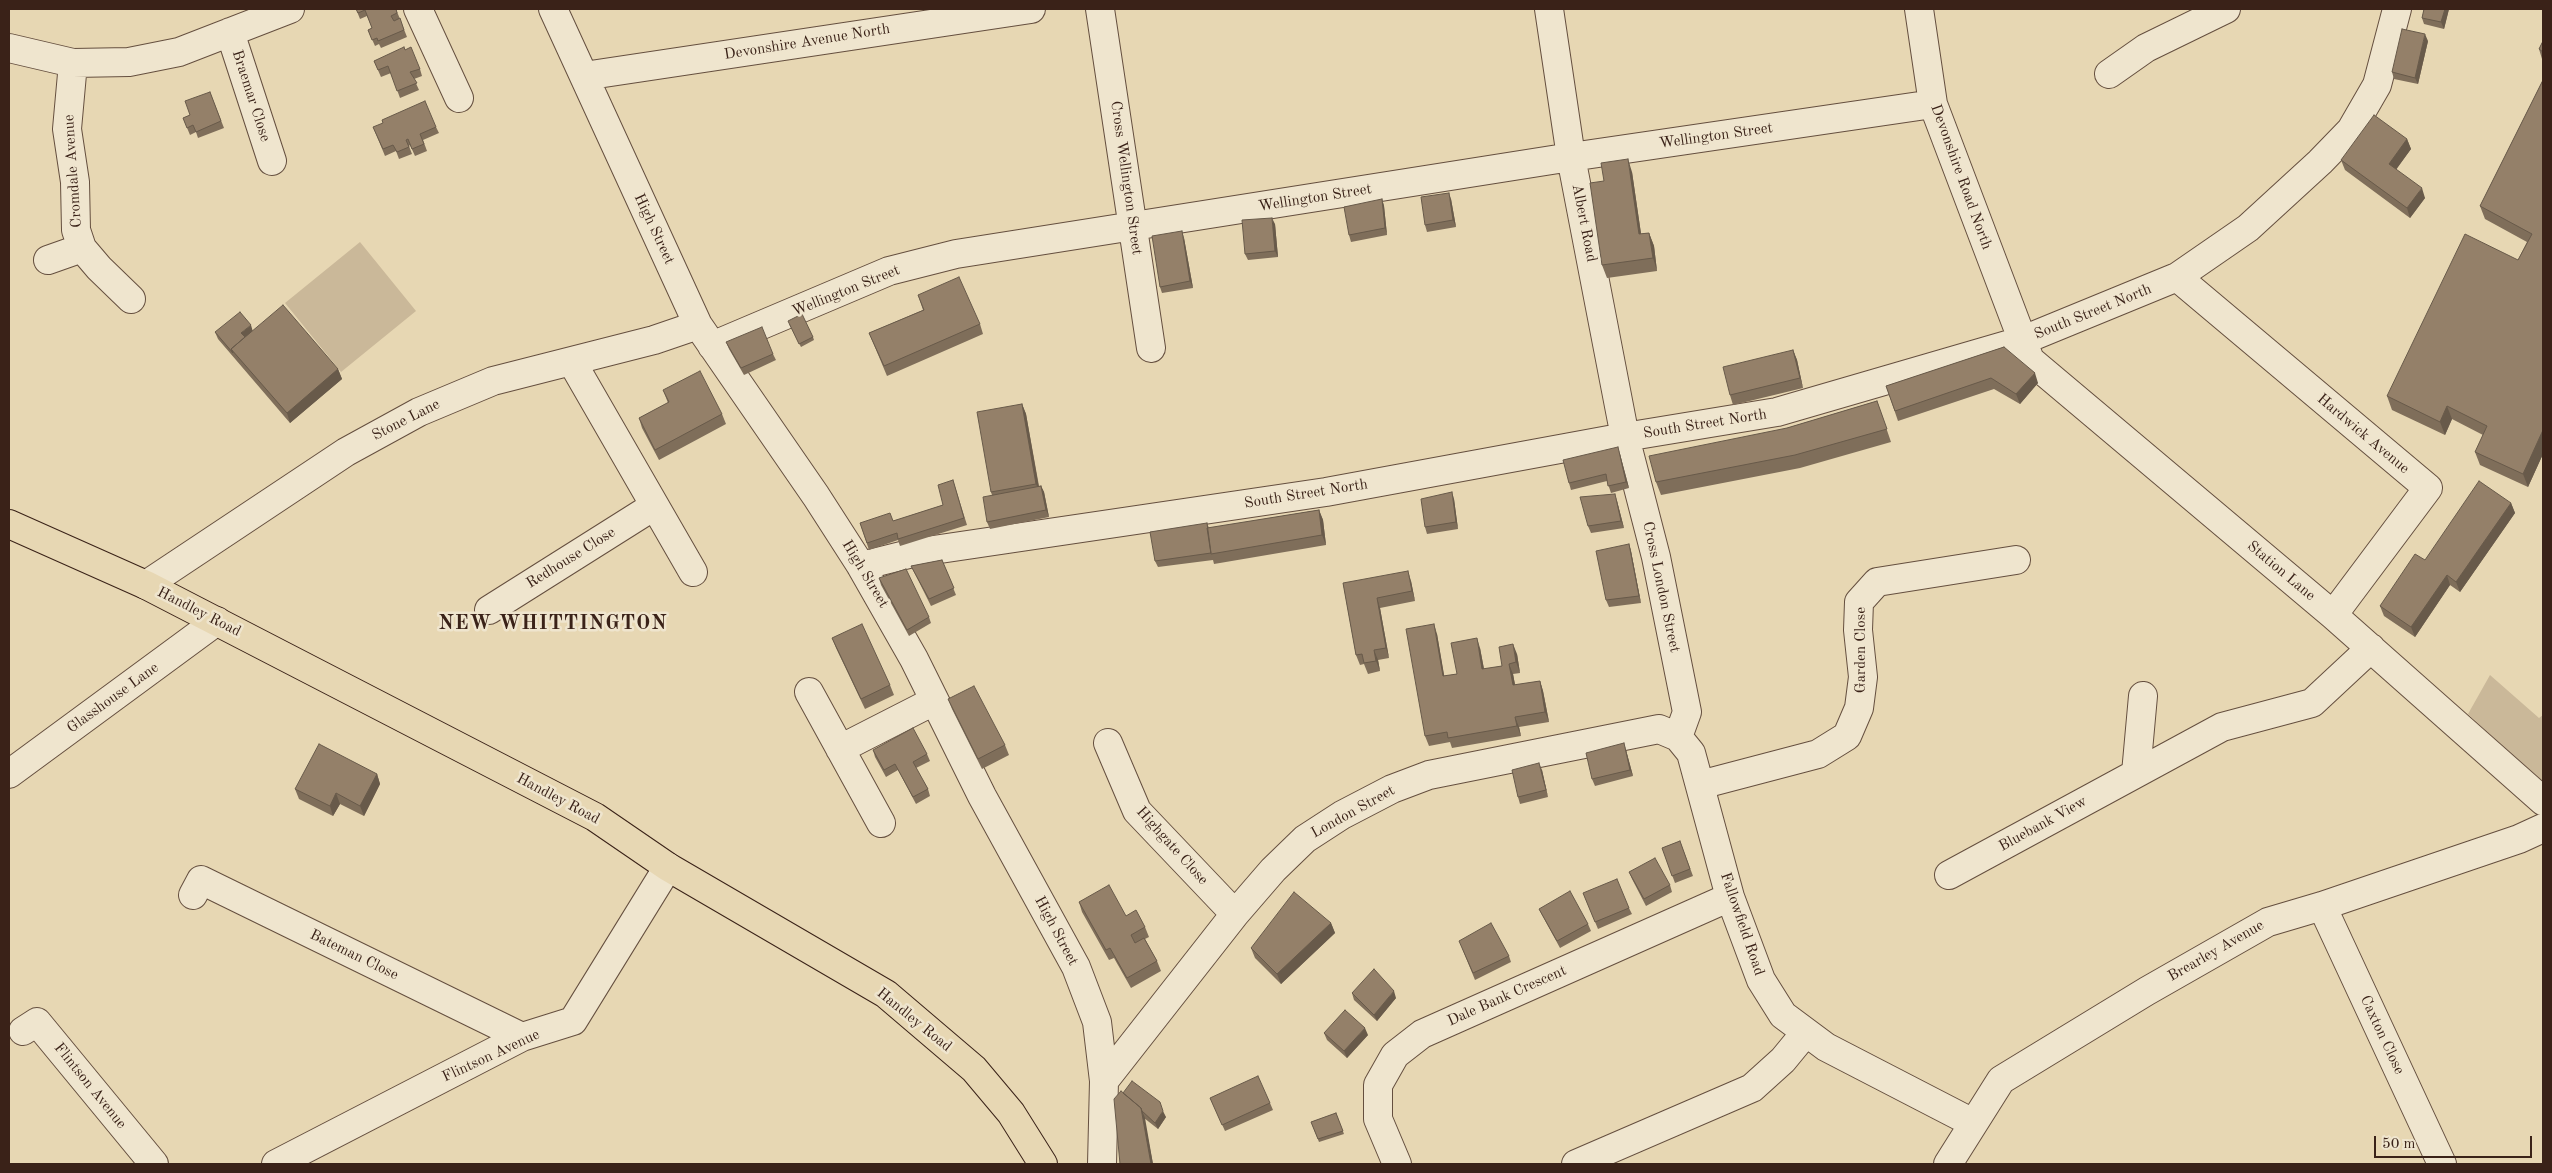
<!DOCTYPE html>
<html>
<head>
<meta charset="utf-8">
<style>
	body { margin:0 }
	#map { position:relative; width:2552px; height:1173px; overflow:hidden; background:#e7d7b3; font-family:"Old Standard TT",serif }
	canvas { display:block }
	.frame { position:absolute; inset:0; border:10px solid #3a2218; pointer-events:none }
	.scale { position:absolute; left:2374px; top:1136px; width:158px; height:22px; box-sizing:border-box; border:2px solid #3a2218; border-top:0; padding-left:6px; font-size:15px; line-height:18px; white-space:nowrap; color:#3a2218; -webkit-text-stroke:4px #efe5ce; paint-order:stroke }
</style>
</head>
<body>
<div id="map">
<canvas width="2552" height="1173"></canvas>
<div class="frame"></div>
<div class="scale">50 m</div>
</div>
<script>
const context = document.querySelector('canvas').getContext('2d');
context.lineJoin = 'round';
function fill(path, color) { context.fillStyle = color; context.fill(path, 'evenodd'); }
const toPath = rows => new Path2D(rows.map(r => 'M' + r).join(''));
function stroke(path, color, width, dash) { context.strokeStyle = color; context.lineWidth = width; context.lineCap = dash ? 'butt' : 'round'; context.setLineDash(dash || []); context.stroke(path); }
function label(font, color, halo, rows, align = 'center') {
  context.font = font + ' "Old Standard TT",serif'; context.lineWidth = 5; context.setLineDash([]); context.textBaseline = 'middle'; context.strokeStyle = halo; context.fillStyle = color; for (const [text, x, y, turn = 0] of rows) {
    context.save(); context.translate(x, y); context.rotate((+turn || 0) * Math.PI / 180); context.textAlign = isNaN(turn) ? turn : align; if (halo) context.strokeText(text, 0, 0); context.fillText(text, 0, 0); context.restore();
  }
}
fill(toPath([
	[360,242,416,311,341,372,285,303],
	[2490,675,2539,718,2543,715,2543,783,2468,714]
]), '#cab899');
const minor = toPath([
	[418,9,459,98],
	[553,9,698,325,816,496,861,566,914,659,982,796,1076,967,1097,1022,1104,1081,1102,1164],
	[1100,9,1151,348],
	[1549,9,1571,157,1625,437,1656,557,1687,712,1678,737],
	[1919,9,1933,104,2030,360,2333,615,2543,801],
	[230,32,272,161],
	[9,48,73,63,129,62,179,52,290,9],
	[73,63,67,129,75,182,76,230,82,248,99,268,131,299],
	[2109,74,2146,48,2226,9],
	[584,76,1031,9],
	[48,260,82,248],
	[2177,277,2428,488,2333,615],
	[712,346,889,271,956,254,1571,157,1933,104],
	[572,362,693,572],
	[861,566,913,553,1326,492,1625,437,1777,412,2021,341,2177,277,2248,228,2320,162,2351,130,2377,85,2397,9],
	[146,585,346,452,419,412,493,381,654,340,698,325],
	[489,610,654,506],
	[809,692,881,823],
	[1108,743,1137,811,1235,914],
	[840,749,934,701],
	[2136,773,2143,696],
	[9,774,217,621],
	[1700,785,1818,754,1847,736,1859,708,1863,677,1858,630,1859,602,1877,582,2016,560],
	[1949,875,2222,727,2312,703,2371,648],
	[193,895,201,880,522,1037],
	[2322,906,2442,1164],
	[23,1031,37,1022,154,1164],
	[1104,1081,1235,914,1273,870,1305,839,1342,815,1392,789,1429,775,1659,729,1678,737,1691,753,1730,897,1761,980,1783,1015,1826,1047,1973,1123],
	[276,1164,522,1037,573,1021,668,867],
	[1397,1164,1378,1119,1378,1085,1395,1055,1422,1034,1730,897],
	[1576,1164,1752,1088,1783,1060,1806,1032],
	[1948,1164,2001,1080,2147,991,2268,922,2322,906,2519,839,2543,828]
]);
const major = toPath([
	[9,524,146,585,595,817,668,867,886,994,974,1069,1011,1113,1043,1164]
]);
stroke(minor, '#654f3f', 30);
stroke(major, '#3a2218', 30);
stroke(minor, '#efe5ce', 28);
stroke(major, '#e7d7b3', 28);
fill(toPath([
	[356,9,396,9,407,37,381,48,379,44,375,46,368,30,372,28,367,16,360,19],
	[2424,9,2449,9,2444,29,2424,24,2422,18],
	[2428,41,2418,84,2394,79,2392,72],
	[2543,41,2543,60,2542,59,2539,49],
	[405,50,420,69,422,76,414,79,419,90,400,98,391,73,381,77,374,61],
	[2543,80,2543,454,2528,487,2480,465,2475,452,2483,435,2452,419,2445,435,2392,410,2387,396,2518,260,2527,242,2485,219,2480,206],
	[210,92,224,128,198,138,196,132,190,135,183,118,190,115],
	[373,127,436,127,439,133,423,140,427,151,415,156,410,145,409,146,412,154,399,159,396,151,385,156],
	[2407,139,2411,149,2396,169,2425,198,2410,218,2345,170,2341,160],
	[1632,172,1641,234,1649,233,1654,246,1657,271,1607,278,1602,265,1604,181],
	[1382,199,1384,206,1387,235,1351,242,1349,235],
	[1451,199,1456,227,1427,232,1425,225],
	[1275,224,1278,257,1248,260,1245,254],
	[1184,238,1193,288,1162,293,1160,287],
	[918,295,980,324,983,334,887,376,869,333,923,310],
	[789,324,813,337,814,340,801,347],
	[253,331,338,369,342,379,290,423,218,339,215,332],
	[726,342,773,354,776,360,744,375,729,349],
	[2004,347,2038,383,2020,404,1994,389,1898,421,1886,386],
	[1793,350,1797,360,1803,388,1733,405,1730,395],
	[663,390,722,414,726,424,659,460,642,428,639,418,668,403],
	[1877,401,1891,442,1800,468,1661,495,1656,482,1787,428],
	[1022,404,1026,414,1039,486,1041,486,1044,492,1049,517,990,529,987,522,992,495,991,492],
	[1620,454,1629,488,1611,493,1607,481,1571,490,1569,483],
	[953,480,967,525,900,546,898,540,869,550,860,523,893,521,943,505],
	[1454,499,1458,529,1427,534,1425,527],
	[1617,501,1624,528,1591,533,1588,526],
	[2511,503,2515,513,2460,592,2450,585,2415,637,2384,616,2380,606,2425,560],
	[1319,510,1323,520,1326,545,1214,564,1213,560,1158,567,1155,561,1207,523,1209,528],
	[1629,544,1631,551,1641,603,1609,607,1606,600],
	[942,560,956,595,931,606,911,566],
	[879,578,929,617,931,623,909,636,881,585],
	[1411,581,1415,601,1380,608,1389,658,1378,660,1380,671,1368,674,1364,664,1360,665,1356,655,1343,583],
	[1437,634,1444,676,1457,674,1480,648,1484,669,1502,666,1517,654,1520,673,1513,674,1515,685,1540,681,1543,691,1549,722,1519,727,1521,736,1452,748,1450,742,1429,746,1425,736],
	[832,638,890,685,894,695,865,709,836,648],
	[948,699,1005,745,1009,755,982,769,952,709],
	[873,750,927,754,930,761,916,768,928,789,930,796,916,804,898,770,886,777,875,757],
	[1626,750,1633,776,1595,786,1592,779],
	[1542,770,1548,797,1520,804,1518,797],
	[377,774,380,784,364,816,340,804,333,816,299,799,295,789],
	[1680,841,1693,876,1675,883,1662,848],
	[1629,872,1670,885,1672,892,1646,906,1632,879],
	[1583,893,1629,908,1632,914,1598,929],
	[1079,902,1126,916,1145,927,1149,937,1145,939,1157,961,1161,971,1131,988,1114,958,1109,960,1082,912],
	[1539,909,1588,924,1591,931,1560,948,1542,915],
	[1331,923,1335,933,1281,984,1255,958,1251,948],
	[1462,948,1509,956,1511,962,1475,980],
	[1352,993,1396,998,1377,1021,1354,1000],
	[1324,1033,1368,1035,1347,1058,1327,1040],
	[1123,1093,1166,1117,1158,1129,1144,1118,1153,1164,1120,1164],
	[1210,1098,1270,1103,1273,1110,1225,1131],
	[1336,1113,1344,1134,1319,1142,1311,1122]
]), '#7f6e5a');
fill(toPath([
	[2445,9,2449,9,2444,29,2441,22],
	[2425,34,2428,41,2418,84,2415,78],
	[2407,139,2411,149,2393,174,2389,164],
	[1628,159,1632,172,1643,247,1639,234],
	[2422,188,2425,198,2410,218,2407,208],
	[1449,193,1451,199,1456,227,1453,220],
	[1382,199,1384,206,1387,235,1385,228],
	[1272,218,1275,224,1278,257,1275,251],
	[1182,231,1184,238,1193,288,1190,281],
	[1649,233,1654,246,1657,271,1653,258],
	[251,325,253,332,244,340,241,333],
	[1793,350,1797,360,1803,388,1800,378],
	[338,369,342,379,290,423,287,413],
	[2035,373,2038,383,2020,404,2016,394],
	[1022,404,1026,414,1040,494,1036,484],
	[2447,406,2452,419,2445,435,2440,422],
	[2543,430,2543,454,2528,487,2523,474],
	[1618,447,1620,454,1629,488,1626,482],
	[1041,486,1044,492,1049,517,1046,510],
	[1452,492,1454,499,1458,529,1456,522],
	[1615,494,1617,501,1624,528,1621,521],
	[2511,503,2515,513,2460,592,2456,582],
	[1319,510,1323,520,1326,545,1322,535],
	[1629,544,1631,551,1641,603,1639,596],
	[1408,571,1411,581,1415,601,1412,591],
	[2447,575,2450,585,2415,637,2411,627],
	[1377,598,1380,608,1389,658,1386,648],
	[1434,624,1437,634,1446,686,1443,676],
	[1477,638,1480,648,1486,680,1482,669],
	[1513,644,1517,654,1520,673,1516,662],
	[1374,650,1378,660,1380,671,1376,661],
	[1509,664,1513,674,1517,695,1513,685],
	[1540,681,1543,691,1549,722,1545,712],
	[1515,717,1519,727,1521,736,1517,726],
	[1624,743,1626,750,1633,776,1630,770],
	[1539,763,1542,770,1548,797,1546,790],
	[377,774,380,784,364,816,360,806],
	[336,793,340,804,333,816,330,806],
	[1331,923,1335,933,1281,984,1277,974],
	[1394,991,1396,998,1377,1021,1374,1015],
	[1365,1028,1368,1035,1347,1058,1344,1051],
	[1141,1108,1145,1118,1153,1164,1151,1164],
	[1163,1111,1166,1117,1158,1129,1155,1123]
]), '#685a4a');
const building = toPath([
	[356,9,396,9,397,13,391,16,394,21,400,18,404,30,378,41,377,38,372,40,368,30,372,28,365,10,358,13,356,9],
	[2424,9,2445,9,2441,22,2422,18,2424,9],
	[2402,29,2425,34,2415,78,2392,72,2402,29],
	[2543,41,2543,52,2539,49,2543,41],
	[404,47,405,50,411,47,420,69,410,72,417,83,397,91,388,66,378,70,374,61,404,47],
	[2543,80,2543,430,2523,474,2475,452,2487,426,2447,406,2440,422,2387,396,2465,234,2518,260,2532,234,2480,206,2543,80],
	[210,92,221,121,196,132,193,125,187,128,183,118,190,115,185,101,210,92],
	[425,101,436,127,420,134,424,144,412,149,408,139,406,140,409,147,397,152,393,145,383,149,373,127,383,123,382,120,425,101],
	[2374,115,2407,139,2389,164,2422,188,2407,208,2341,160,2374,115],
	[1628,159,1639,234,1649,233,1653,258,1602,265,1590,183,1604,181,1601,163,1628,159],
	[1449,193,1453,220,1425,225,1421,197,1449,193],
	[1382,199,1385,228,1349,235,1344,207,1382,199],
	[1272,218,1275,251,1245,254,1242,220,1272,218],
	[1182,231,1190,281,1160,287,1152,236,1182,231],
	[959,277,980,324,884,366,869,333,924,310,918,295,959,277],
	[283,305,338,369,287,413,231,349,283,305],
	[240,312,251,325,241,333,245,337,231,349,233,353,215,332,240,312],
	[802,314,813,337,799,344,788,321,802,314],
	[762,327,773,354,741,368,726,342,762,327],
	[2004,347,2035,373,2016,394,1991,378,1895,411,1886,386,2004,347],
	[1793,350,1800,378,1730,395,1723,367,1793,350],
	[700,371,722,414,655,450,639,418,669,402,663,390,700,371],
	[1877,401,1887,429,1795,455,1656,482,1649,456,1787,428,1877,401],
	[1022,404,1036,484,991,492,977,412,1022,404],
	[1618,447,1626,482,1608,486,1606,474,1569,483,1563,460,1618,447],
	[953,480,964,518,898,539,897,533,867,543,860,523,890,513,893,521,943,505,938,485,953,480],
	[2479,481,2511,503,2456,582,2447,575,2411,627,2380,606,2415,554,2425,560,2479,481],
	[1041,486,1046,510,987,522,983,497,1041,486],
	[1452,492,1456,522,1425,527,1421,499,1452,492],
	[1615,494,1621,521,1588,526,1580,497,1615,494],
	[1319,510,1322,535,1211,554,1207,528,1319,510],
	[1207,523,1211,553,1155,561,1150,532,1207,523],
	[1629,544,1639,596,1606,600,1596,551,1629,544],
	[942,560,954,588,929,599,911,566,942,560],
	[906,569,929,617,907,630,879,578,906,569],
	[1408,571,1412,591,1377,598,1386,648,1374,650,1376,661,1364,663,1362,654,1356,655,1343,583,1408,571],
	[862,624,890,685,861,699,832,638,862,624],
	[1434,624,1443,676,1457,674,1451,643,1477,638,1482,669,1502,666,1499,647,1513,644,1516,662,1509,664,1513,685,1540,681,1545,712,1515,717,1517,726,1448,738,1447,732,1425,736,1406,629,1434,624],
	[974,686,1005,745,978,759,948,699,974,686],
	[913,728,927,754,913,762,928,789,913,797,895,764,884,770,873,750,913,728],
	[1624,743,1630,770,1592,779,1586,753,1624,743],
	[319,744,377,774,360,806,336,793,330,806,295,789,319,744],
	[1539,763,1546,790,1518,797,1512,770,1539,763],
	[1680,841,1690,869,1672,876,1662,848,1680,841],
	[1655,858,1670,885,1644,899,1629,872,1655,858],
	[1617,879,1629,908,1595,922,1583,893,1617,879],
	[1109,885,1126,916,1136,910,1145,927,1131,935,1135,943,1144,938,1157,961,1127,978,1110,948,1106,950,1079,902,1109,885],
	[1570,891,1588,924,1557,941,1539,909,1570,891],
	[1294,892,1331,923,1277,974,1251,948,1294,892],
	[1491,923,1509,956,1473,973,1459,941,1491,923],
	[1374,969,1394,991,1374,1015,1352,993,1374,969],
	[1345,1010,1365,1028,1344,1051,1324,1033,1345,1010],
	[1258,1076,1270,1103,1222,1125,1210,1098,1258,1076],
	[1132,1081,1160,1102,1163,1111,1155,1123,1142,1111,1141,1108,1123,1093,1132,1081],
	[1121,1091,1141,1108,1151,1164,1120,1164,1114,1099,1121,1091],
	[1336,1113,1343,1131,1318,1139,1311,1122,1336,1113]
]);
fill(building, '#948069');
stroke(building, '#685a4a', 1);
label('15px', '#3a2218', '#efe5ce', [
	["Devonshire Avenue North",807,42,-9],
	["Braemar Close",251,96,72],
	["Wellington Street",1716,136,-8],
	["Cromdale Avenue",73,171,-94],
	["Devonshire Road North",1961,177,70],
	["Cross Wellington Street",1126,178,82],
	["Wellington Street",1315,198,-9],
	["Albert Road",1584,223,79],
	["High Street",654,229,65],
	["Wellington Street",846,291,-22],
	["South Street North",2093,312,-22],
	["Stone Lane",406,420,-27],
	["South Street North",1705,424,-9],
	["Hardwick Avenue",2363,434,40],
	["South Street North",1306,494,-9],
	["Redhouse Close",571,558,-32],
	["Station Lane",2281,571,40],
	["High Street",865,574,59],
	["Cross London Street",1661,587,78],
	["Handley Road",199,612,27],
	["Garden Close",1861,650,-90],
	["Glasshouse Lane",113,698,-36],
	["Handley Road",558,799,28],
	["London Street",1353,812,-29],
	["Bluebank View",2043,824,-29],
	["Highgate Close",1172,846,48],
	["Fallowfield Road",1742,924,71],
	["High Street",1056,931,62],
	["Brearley Avenue",2216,951,-30],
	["Bateman Close",354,955,26],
	["Dale Bank Crescent",1507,996,-24],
	["Handley Road",914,1020,39],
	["Caxton Close",2382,1035,65],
	["Flintson Avenue",491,1056,-25],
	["Flintson Avenue",90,1086,51]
]);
context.letterSpacing = '1px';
label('bold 20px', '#3a2218', '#efe5ce', [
	["NEW WHITTINGTON",553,624]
]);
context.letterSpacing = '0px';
</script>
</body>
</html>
